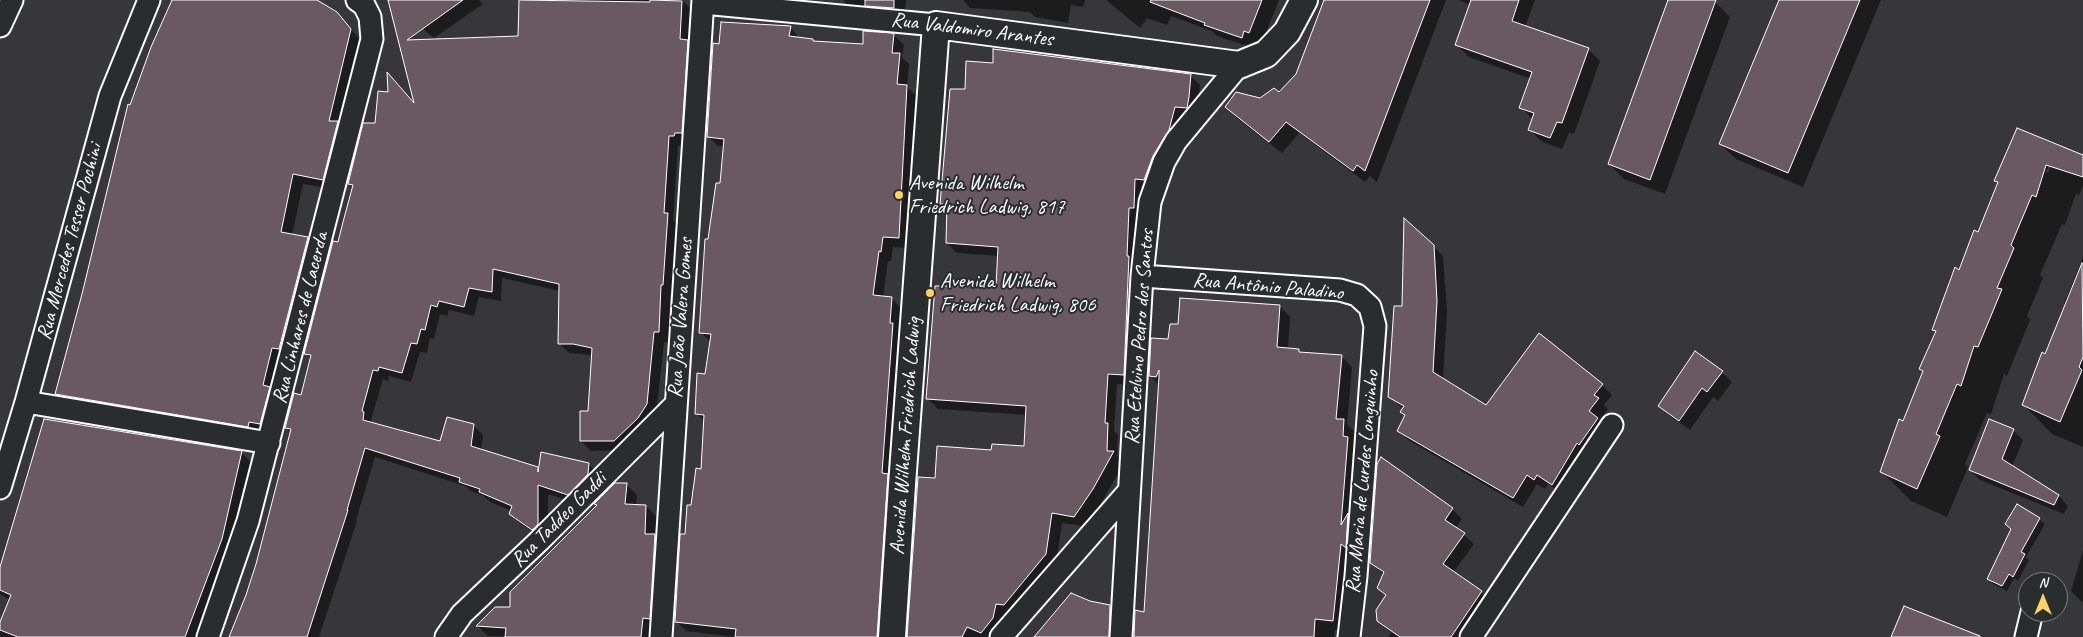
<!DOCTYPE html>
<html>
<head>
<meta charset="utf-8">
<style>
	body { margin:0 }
	#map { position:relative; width:2083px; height:637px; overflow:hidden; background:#373638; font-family:Caveat,sans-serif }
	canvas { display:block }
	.north { position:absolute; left:2018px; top:572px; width:50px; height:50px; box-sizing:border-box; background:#2a2d2e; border:1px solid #7f8182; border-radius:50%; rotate:0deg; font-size:14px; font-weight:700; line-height:20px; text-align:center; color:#fff }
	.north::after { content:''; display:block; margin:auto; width:18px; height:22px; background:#ffd166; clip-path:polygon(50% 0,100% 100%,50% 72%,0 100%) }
</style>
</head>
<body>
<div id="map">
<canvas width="2083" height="637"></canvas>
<div class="north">N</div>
</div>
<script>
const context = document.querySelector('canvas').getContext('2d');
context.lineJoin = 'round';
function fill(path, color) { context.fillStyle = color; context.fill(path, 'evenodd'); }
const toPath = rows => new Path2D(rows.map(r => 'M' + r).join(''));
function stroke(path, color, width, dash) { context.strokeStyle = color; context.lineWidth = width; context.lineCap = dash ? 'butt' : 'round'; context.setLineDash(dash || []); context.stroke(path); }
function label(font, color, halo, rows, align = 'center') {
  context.font = font + ' Caveat,sans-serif'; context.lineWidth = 4; context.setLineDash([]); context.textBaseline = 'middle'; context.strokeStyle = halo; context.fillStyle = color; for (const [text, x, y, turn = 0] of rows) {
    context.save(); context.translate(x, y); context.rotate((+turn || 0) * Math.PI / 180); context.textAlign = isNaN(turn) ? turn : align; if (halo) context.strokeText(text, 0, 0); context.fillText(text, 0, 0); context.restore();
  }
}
fill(toPath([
	[173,0,314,0,347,24,360,40,340,125,333,189,303,184,292,235,308,238,318,248,270,433,66,404,56,394,131,106],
	[389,0,479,0,483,4,434,38],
	[543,0,682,0,692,10,684,146,678,146,673,220,677,224,673,294,670,294,669,342,664,342,656,415,624,450,591,451,581,441,590,413,593,355,569,353,559,343,560,291,502,278,501,301,479,297,474,316,449,310,447,316,440,314,434,339,430,338,427,353,420,352,411,382,389,376,388,381,383,379,371,420,373,424,441,443,473,425,483,435,481,451,540,471,588,464,598,474,578,504,548,494,548,534,543,539,521,524,510,514,512,511,490,502,484,496,471,491,465,486,375,457,356,520,357,521,319,637,231,637,248,594,291,432,286,428,302,396,311,359,305,353,339,244,353,188,349,184,389,93,388,75,416,105,564,53],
	[843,0,906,0,904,19,850,7],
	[963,0,1085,0,1083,7,1071,5,1068,23,1035,17,1030,12,970,8],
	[1106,0,1279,0,1262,43,1255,41,1253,48,1217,36,1212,31,1171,16,1167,25,1147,18,1140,28],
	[1326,0,1446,0,1377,182,1370,176,1365,182,1299,133,1282,153,1238,119,1226,107,1279,93,1297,75],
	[1458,0,1535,0,1525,27,1588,49,1600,61,1574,134,1569,133,1562,149,1542,142,1530,130,1533,120,1521,107,1531,79,1469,57,1457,45,1471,5],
	[1669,0,1708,0,1715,2,1730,17,1665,194,1624,179,1609,164],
	[1780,0,1881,0,1803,187,1736,159,1720,144],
	[790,27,800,39,814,42,864,45,894,35,904,45,902,58,909,64,907,87,917,96,909,248,893,247,891,261,888,261,883,297,891,298,901,308,899,331,902,334,888,626,871,625,818,637,734,637,686,631,676,621,686,535,692,506,703,470,705,422,696,413,707,375,711,343,701,332,709,240,721,185,725,147,718,146,708,136,720,45],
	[1190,75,1200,85,1197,117,1163,166,1134,385,1117,384,1114,431,1118,435,1117,456,1124,463,1103,500,1085,526,1062,523,1056,564,1014,615,1006,614,1003,627,994,637,910,637,936,480,1025,448,1027,415,938,409,928,399,997,287,999,256,957,253,947,243,948,211,941,204],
	[2018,130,2083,171,2083,186,2079,195,2076,194,2065,225,2062,224,2040,275,2043,278,2027,316,2030,320,2007,376,2004,374,1991,414,1987,413,1965,464,1968,467,1947,517,1911,501,1881,471,1924,372,1921,369,1937,333,1933,330,1978,234,1999,183,1996,181],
	[2051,159,2054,159,2048,173,2046,172],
	[1433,246,1443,256,1447,312,1443,379,1486,406,1602,385,1612,395,1604,405,1608,409,1599,421,1607,429,1563,494,1548,484,1545,489,1537,484,1523,507,1408,440,1398,430,1406,416,1402,412,1403,409,1389,396,1403,307],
	[2083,258,2083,447,2052,434,2024,405,2046,356,2066,306,2064,303],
	[1280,306,1290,317,1288,349,1299,350,1302,353,1341,356,1352,367,1347,424,1354,431,1353,443,1358,448,1343,631,1335,630,1334,637,1135,637,1145,613,1160,386,1150,376,1179,326],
	[1722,372,1732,382,1718,401,1713,397,1690,430,1670,416,1659,405],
	[45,420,241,452,252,463,231,550,199,637,0,637,0,626,10,600,0,594,0,567],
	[2013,430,2023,440,2012,467,2059,496,2068,506,2064,514,1980,480,1970,470],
	[626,484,637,495,636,506,646,506,657,517,656,536,666,546,653,637,488,636,477,626,511,609,598,506,596,504],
	[1452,509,1462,519,1456,528,1474,544,1453,573,1481,592,1491,602,1468,637,1388,637,1391,633,1378,620,1387,597,1378,588,1384,575,1371,562],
	[2039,519,2045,524,2026,557,2029,560,2018,581,2014,578,2007,591,1993,584,1988,578],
	[2083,550,2083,603,2071,591],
	[1090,602,1110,606,1123,620,1122,637,1036,637]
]), '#0007');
const building = toPath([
	[172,0,317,0,337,12,351,29,329,121,338,121,323,180,293,174,281,232,308,237,279,349,272,348,263,385,270,387,260,424,249,422,248,427,55,394,82,294,128,104,130,105,151,47,172,0],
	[388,0,463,0,407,40,518,36,519,0,650,2,650,0,682,1,680,39,688,40,682,133,675,133,674,136,669,136,664,213,668,213,663,285,661,285,659,332,654,332,647,404,638,418,614,441,580,441,580,411,588,411,592,348,573,344,558,344,559,284,493,269,492,292,469,288,464,307,439,301,437,307,431,305,425,330,421,329,417,344,411,343,402,373,379,367,378,371,373,370,362,411,364,412,363,420,440,441,447,417,474,424,471,446,538,467,538,472,541,452,589,463,588,474,568,495,538,485,538,524,532,530,509,514,512,506,479,492,480,489,459,482,460,478,365,448,347,510,348,510,307,637,229,637,246,595,256,564,291,429,285,428,294,393,301,395,311,355,304,354,333,241,338,242,343,222,353,185,348,184,363,123,375,123,378,91,388,92,387,72,414,103,388,0],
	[865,0,894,0,894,8,865,6,865,0],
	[1151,0,1262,0,1249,33,1244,31,1242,38,1204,25,1205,23,1150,2,1151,0],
	[1324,0,1430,0,1365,171,1357,165,1353,171,1286,122,1269,142,1225,107,1236,92,1260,98,1274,88,1279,92,1296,74,1324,0],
	[1471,0,1519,0,1512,21,1589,48,1562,123,1557,122,1550,138,1528,130,1534,113,1519,108,1532,72,1455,45,1471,0],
	[1668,0,1716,0,1650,180,1608,164,1668,0],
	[1779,0,1860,0,1788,173,1719,144,1779,0],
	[721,22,791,26,789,36,813,39,813,41,863,44,863,31,892,33,894,34,892,53,900,53,897,84,907,85,899,238,883,237,881,252,879,251,873,295,892,297,890,323,893,323,882,473,888,474,877,637,735,637,736,629,675,622,680,534,685,534,687,505,691,505,696,468,701,469,704,415,695,414,697,373,705,374,711,334,699,333,705,239,708,239,716,183,720,183,724,139,707,137,713,43,719,44,721,22],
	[993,49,1191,74,1189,97,1187,108,1175,107,1169,130,1153,156,1144,180,1135,179,1134,208,1129,208,1127,256,1129,256,1124,375,1108,374,1105,423,1108,423,1107,451,1114,451,1093,489,1074,517,1052,513,1046,554,1004,605,996,604,993,618,981,633,967,627,962,637,907,637,918,477,935,478,937,446,991,450,992,444,1024,446,1026,406,926,399,935,286,996,286,998,247,946,243,947,204,940,204,950,89,965,89,966,61,993,63,993,49],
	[2017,128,2083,155,2083,177,2046,165,2036,197,2032,195,2011,245,2014,248,1997,288,2002,289,1993,311,1978,347,1974,346,1961,386,1957,384,1936,434,1940,436,1917,489,1880,472,1899,419,1903,421,1923,371,1919,369,1936,331,1932,330,1955,267,1959,270,1974,230,1978,232,1998,182,1994,181,2017,128],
	[1404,218,1434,245,1437,301,1433,372,1486,405,1539,333,1603,384,1594,395,1599,398,1589,411,1598,418,1579,445,1577,443,1552,485,1537,475,1534,480,1527,475,1513,498,1397,431,1405,415,1400,412,1404,406,1388,397,1394,306,1402,306,1404,218],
	[2082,263,2083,357,2079,367,2082,370,2060,422,2022,405,2042,352,2045,354,2082,263],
	[1180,298,1280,305,1277,347,1299,349,1299,352,1342,355,1336,419,1344,419,1343,436,1348,437,1341,525,1348,513,1346,548,1341,544,1333,621,1315,619,1314,637,1134,637,1135,610,1144,612,1159,377,1159,370,1156,377,1149,376,1151,338,1168,339,1170,324,1178,324,1180,298],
	[1695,351,1723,371,1707,392,1702,388,1679,421,1658,406,1695,351],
	[44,419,242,451,222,539,185,637,18,637,0,630,0,622,11,595,0,590,0,567,44,419],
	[1989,419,2014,429,2002,459,2059,495,2054,505,1969,470,1989,419],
	[1381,457,1453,508,1445,520,1465,533,1443,564,1482,591,1451,637,1400,637,1377,621,1376,610,1386,595,1377,588,1384,572,1370,563,1377,464,1381,457],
	[615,483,627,483,625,504,646,505,645,534,655,534,650,619,643,618,641,637,505,637,506,628,476,626,495,607,510,607,510,592,597,505,594,504,615,483],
	[2017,504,2040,518,2021,552,2025,554,2013,577,2009,574,2002,586,1987,579,2011,529,2005,524,2017,504],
	[1071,593,1090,601,1110,605,1109,637,1034,637,1071,593],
	[1904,606,1980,636,1980,637,1891,637,1904,606]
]);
fill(building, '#6a5962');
stroke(building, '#fff', 1);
const minor = toPath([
	[703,3,936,25],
	[0,26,12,0],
	[1142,276,1340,290,1357,295,1370,307,1375,326,1356,576,1349,637],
	[26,402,269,443],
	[0,488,26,402,110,96,149,0],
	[208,637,248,521,372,39,370,17,364,5,357,0],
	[446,637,462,614,539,541,675,405],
	[661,637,703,0],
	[1001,637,1129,491],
	[1121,637,1142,276,1150,202,1164,162,1176,141,1239,65],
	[1471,637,1612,425],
	[2026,637,2032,612]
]);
const tertiary = toPath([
	[892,637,902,485,936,25,1239,65,1266,54,1287,32,1304,0]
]);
stroke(minor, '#fff', 25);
stroke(tertiary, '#fff', 30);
stroke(minor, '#2a2d2e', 21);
stroke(tertiary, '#2a2d2e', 26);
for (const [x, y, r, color] of [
	[899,195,5,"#ffd166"],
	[930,293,5,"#ffd166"]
]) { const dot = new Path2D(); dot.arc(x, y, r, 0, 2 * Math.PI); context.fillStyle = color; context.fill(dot); stroke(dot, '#2a2d2e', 2); }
label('21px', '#fff', '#2a2d2e', [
	["Rua Valdomiro Arantes",972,30,7],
	["Rua Mercedes Tesser Pochini",70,242,-75],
	["Rua Antônio Paladino",1268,287,5],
	["Rua Linhares de Lacerda",301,318,-76],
	["Rua João Valera Gomes",681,318,-86],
	["Rua Etelvino Pedro dos Santos",1140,337,-86],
	["Avenida Wilhelm Friedrich Ladwig",906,436,-86],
	["Rua Maria de Lurdes Longuinho",1363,482,-85],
	["Rua Taddeo Gaddi",559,520,-45]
]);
label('21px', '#fff', '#2a2d2e', [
	["Avenida Wilhelm",909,183],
	["Friedrich Ladwig, 817",909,207],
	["Avenida Wilhelm",940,281],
	["Friedrich Ladwig, 806",940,305]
], 'left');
</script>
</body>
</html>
